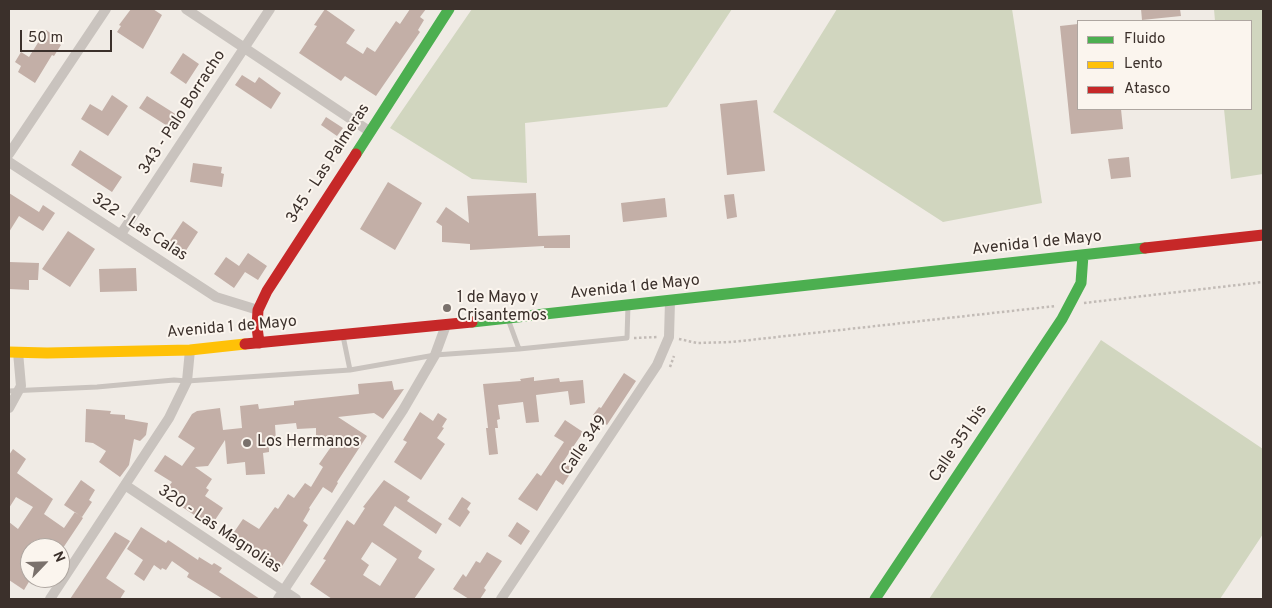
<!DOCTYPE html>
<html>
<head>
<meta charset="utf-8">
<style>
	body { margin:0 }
	#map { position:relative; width:1272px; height:608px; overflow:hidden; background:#f0ebe5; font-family:Overpass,sans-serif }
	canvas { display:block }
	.frame { position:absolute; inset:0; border:10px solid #3b302b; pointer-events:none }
	.legend { position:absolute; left:1077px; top:20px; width:175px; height:90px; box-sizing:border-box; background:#fbf5ee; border:1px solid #aea6a0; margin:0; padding:6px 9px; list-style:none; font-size:15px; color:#3b302b }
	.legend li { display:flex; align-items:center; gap:10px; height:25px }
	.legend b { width:25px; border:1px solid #aea6a0 }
	.north { position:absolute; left:20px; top:538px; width:50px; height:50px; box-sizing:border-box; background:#fbf5ee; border:1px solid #aea6a0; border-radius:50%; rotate:66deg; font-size:14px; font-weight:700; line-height:20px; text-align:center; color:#3b302b }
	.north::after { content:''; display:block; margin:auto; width:18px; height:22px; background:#7a716c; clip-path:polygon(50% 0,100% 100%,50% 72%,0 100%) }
	.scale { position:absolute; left:20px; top:30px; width:92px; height:22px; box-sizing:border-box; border:2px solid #3b302b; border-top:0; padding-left:6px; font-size:15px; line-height:18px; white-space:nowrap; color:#3b302b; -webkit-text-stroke:4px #fbf5ee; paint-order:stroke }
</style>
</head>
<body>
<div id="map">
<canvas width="1272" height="608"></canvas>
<div class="frame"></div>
<ul class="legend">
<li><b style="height:6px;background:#4caf50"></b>Fluido</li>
<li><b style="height:6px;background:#ffc107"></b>Lento</li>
<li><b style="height:6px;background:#c62828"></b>Atasco</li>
</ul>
<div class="north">N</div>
<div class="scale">50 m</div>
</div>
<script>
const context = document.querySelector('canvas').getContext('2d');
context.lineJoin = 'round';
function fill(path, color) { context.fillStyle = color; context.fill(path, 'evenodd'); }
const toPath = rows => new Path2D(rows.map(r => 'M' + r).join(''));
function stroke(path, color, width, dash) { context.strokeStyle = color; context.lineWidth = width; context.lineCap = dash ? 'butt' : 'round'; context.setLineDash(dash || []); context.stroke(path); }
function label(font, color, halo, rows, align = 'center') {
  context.font = font + ' Overpass,sans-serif'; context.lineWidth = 4; context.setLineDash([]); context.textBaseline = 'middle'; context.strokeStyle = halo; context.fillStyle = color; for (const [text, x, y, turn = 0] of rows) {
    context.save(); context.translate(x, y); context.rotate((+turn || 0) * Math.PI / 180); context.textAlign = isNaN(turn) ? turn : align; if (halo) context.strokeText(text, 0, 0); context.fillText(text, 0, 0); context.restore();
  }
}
fill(toPath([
	[472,9,732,9,667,107,525,123,527,183,472,179,390,128],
	[837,9,1012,9,1042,203,943,222,773,112],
	[1214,9,1263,9,1263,174,1231,179,1224,109,1251,109,1251,21,1215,21],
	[1101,340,1263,449,1263,534,1220,599,929,599]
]), '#d1d6bf');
fill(toPath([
	[131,9,153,9,162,15,143,49,117,32,121,26,119,25],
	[325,9,355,30,346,43,363,54,367,47,375,52,396,21,400,24,410,9,426,9,420,17,424,20,418,30,420,32,376,96,345,76,341,81,299,53,317,26,314,25],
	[1141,9,1180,9,1181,16,1142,20],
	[1078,24,1078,109,1121,109,1123,129,1071,134,1060,26],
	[46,30,55,36,52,39,61,45,54,56,52,55,35,83,18,72,21,66,15,62,21,52,29,57],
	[183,53,199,64,186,84,170,73],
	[242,75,255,83,259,77,281,93,271,109,235,85],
	[112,95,128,106,108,136,81,119,90,104,102,111],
	[147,96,177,115,169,127,139,108],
	[757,100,765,171,727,175,720,104],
	[326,117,343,128,337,136,321,125],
	[80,150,122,177,112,192,71,165],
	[1129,157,1131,177,1111,179,1108,159],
	[193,163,222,167,221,173,224,174,222,187,190,182],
	[388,182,422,203,395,250,360,229],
	[9,193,39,212,43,205,55,213,43,231,19,216,9,232],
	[536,193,538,236,570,235,570,248,544,248,544,246,470,250,470,244,442,242,442,226,436,222,446,207,469,223,467,196],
	[734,194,737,217,727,219,724,195],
	[665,198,667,217,623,222,621,203],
	[183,221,198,232,185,252,169,242],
	[68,231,95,249,70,287,42,269],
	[248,253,267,266,258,280,245,272,234,288,214,274,226,257,239,266],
	[9,262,39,263,38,280,29,280,29,290,9,289],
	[136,268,137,291,100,292,99,269],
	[624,373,636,381,607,425,593,415,599,407,601,408],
	[534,377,534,381,559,378,560,382,583,380,585,403,570,405,568,391,536,395,539,422,526,423,523,402,498,405,500,419,497,420,498,428,495,428,498,454,489,455,486,428,488,428,483,384,521,381,520,379],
	[392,381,394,390,404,389,383,419,374,413,338,417,367,436,337,482,338,483,332,493,323,487,309,508,310,509,303,521,308,525,279,571,249,550,251,548,232,535,243,519,259,529,275,507,278,509,288,494,294,498,305,483,311,487,323,467,319,464,333,444,316,438,316,428,297,429,296,423,275,425,276,440,273,440,274,447,269,447,269,452,263,453,265,474,246,475,245,462,227,464,225,440,208,466,195,467,212,479,206,488,209,490,205,496,223,508,211,526,179,505,182,500,166,490,172,482,154,471,165,455,182,466,195,448,178,437,192,414,197,411,220,408,223,430,242,428,240,406,258,404,259,409,294,405,294,401,359,394,358,384],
	[86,409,111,411,110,414,125,415,125,419,148,423,146,435,140,441,134,439,129,465,120,477,99,462,106,451,93,443,85,442],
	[420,412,433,421,438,413,447,419,442,427,444,428,437,438,445,444,421,480,394,462,407,442,403,440],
	[565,420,583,432,563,462,573,469,563,485,556,480,537,511,518,499,537,473,541,476,564,442,554,436],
	[13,449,26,459,17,473,53,499,44,514,64,528,75,512,83,518,63,548,30,548,30,580,24,590,9,580,9,522,18,529,33,507,16,497,9,508,9,455],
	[81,480,95,490,89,500,92,502,82,517,64,505],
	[384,480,410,497,407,501,442,524,436,534,395,506,383,525,422,551,418,558,435,569,414,599,332,599,310,584,326,560,323,559,347,520,354,525,365,508,363,507],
	[372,542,397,559,380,586,363,575,369,565,361,559],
	[462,497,471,503,467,509,470,512,460,527,448,519],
	[517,522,530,531,521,545,508,536],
	[141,527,166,543,168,540,198,560,199,557,212,565,214,563,222,568,219,572,260,599,223,599,187,577,189,573,172,561,166,570,162,568,161,570,154,565,144,581,134,574,143,560,127,549],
	[115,532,130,541,106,578,125,591,120,599,70,599],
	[487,552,502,561,484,588,486,590,480,599,469,599,453,589,463,574,466,577,476,561,480,563]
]), '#c3afa7');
stroke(toPath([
	[1084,303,1263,282],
	[634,338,658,337],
	[679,339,697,343,732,342,1056,306],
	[670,367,674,356]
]), '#c2bbb6', 2.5, [2.5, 2.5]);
stroke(toPath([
	[508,319,519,349],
	[343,336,350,370],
	[9,391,97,387,174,380,187,381,350,370,435,355,519,349,627,338,628,305]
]), '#c9c3be', 5);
stroke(toPath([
	[186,9,369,131],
	[9,154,106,9],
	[9,162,216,297,258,310],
	[121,234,270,9],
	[9,408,21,386,18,352],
	[125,485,296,599],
	[50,599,169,418,187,381,190,350],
	[278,599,403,410,435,355,446,325],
	[501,599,657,365,669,337,670,301]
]), '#c9c3be', 10);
stroke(toPath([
	[356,154,449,9],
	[472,322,1145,248],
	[875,599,1062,319,1081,283,1083,255]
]), '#4caf50', 11);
stroke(toPath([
	[9,352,47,353,190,350,245,344]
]), '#ffc107', 11);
stroke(toPath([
	[1145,248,1263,235],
	[259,343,257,327,258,310,267,291,356,154],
	[245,344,472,322]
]), '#c62828', 11);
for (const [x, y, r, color] of [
	[447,308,5,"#7a716c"],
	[247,443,5,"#7a716c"]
]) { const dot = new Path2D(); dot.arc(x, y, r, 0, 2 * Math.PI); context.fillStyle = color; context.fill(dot); stroke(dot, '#fbf5ee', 2); }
label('16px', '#3b302b', '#fbf5ee', [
	["343 - Palo Borracho",183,113,-57],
	["345 - Las Palmeras",329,164,-57],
	["322 - Las Calas",139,228,33],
	["Avenida 1 de Mayo",1037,244,-6],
	["Avenida 1 de Mayo",635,288,-6],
	["Avenida 1 de Mayo",232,328,-5],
	["Calle 351 bis",959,444,-56],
	["Calle 349",585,446,-56],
	["320 - Las Magnolias",219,530,34]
]);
label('16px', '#3b302b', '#fbf5ee', [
	["1 de Mayo y",457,299],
	["Crisantemos",457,317],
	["Los Hermanos",257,443]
], 'left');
</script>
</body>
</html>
